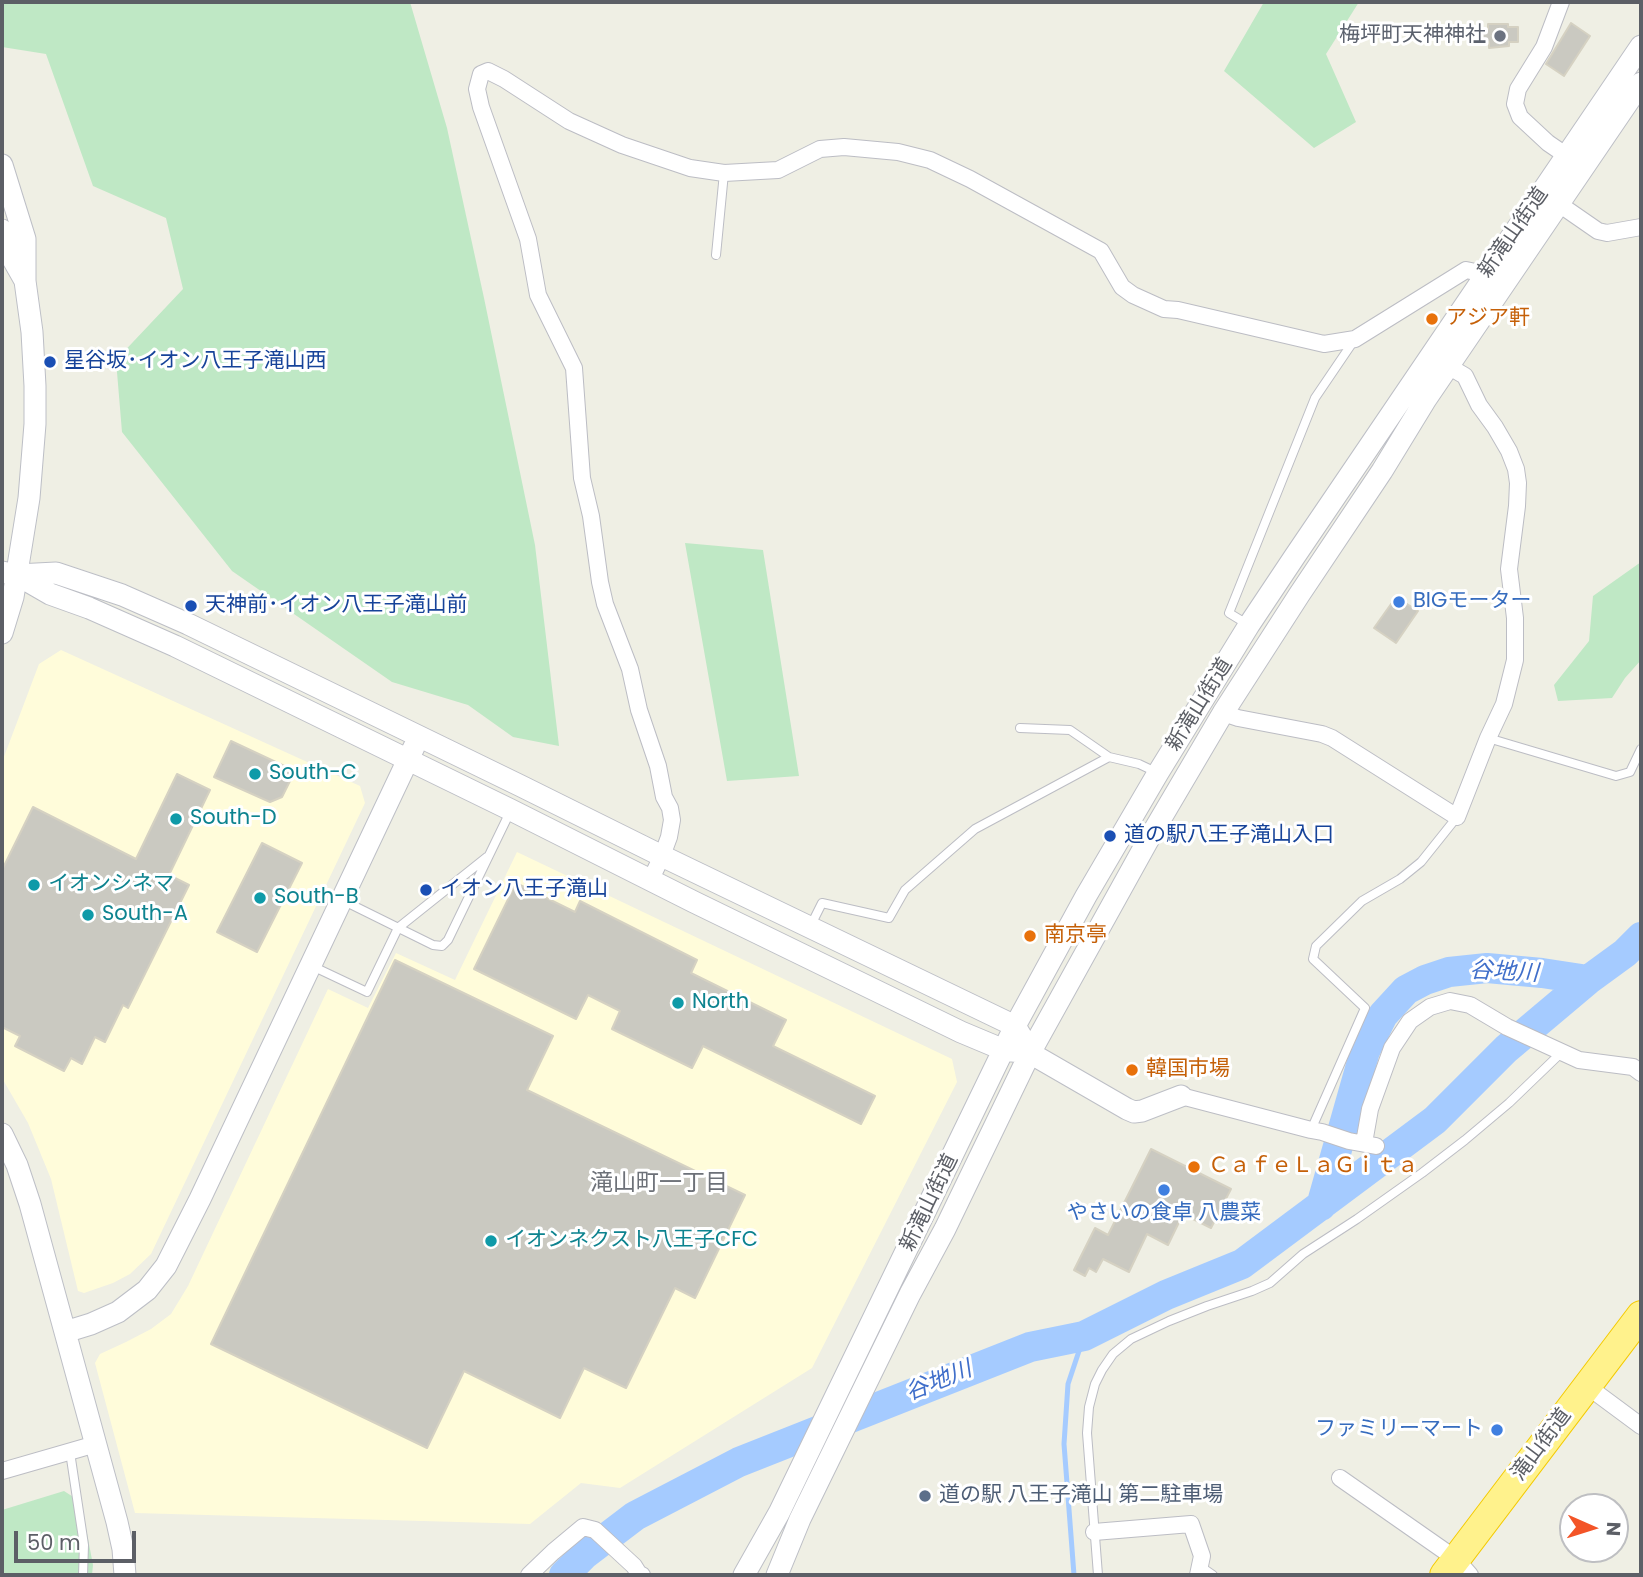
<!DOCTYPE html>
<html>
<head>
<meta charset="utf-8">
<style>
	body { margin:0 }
	#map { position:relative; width:1643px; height:1577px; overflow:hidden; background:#efefe4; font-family:Poppins,sans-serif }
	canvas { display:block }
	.frame { position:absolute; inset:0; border:4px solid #5c5f66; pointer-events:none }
	.north { position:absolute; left:1559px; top:1493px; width:70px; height:70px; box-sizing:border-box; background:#fff; border:2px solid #bebfc2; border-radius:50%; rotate:93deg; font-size:19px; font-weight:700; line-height:28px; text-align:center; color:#5c5f66 }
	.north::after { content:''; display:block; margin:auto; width:24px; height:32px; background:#f35427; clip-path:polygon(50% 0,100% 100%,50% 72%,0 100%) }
	.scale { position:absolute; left:14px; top:1531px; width:122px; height:32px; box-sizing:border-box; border:4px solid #5c5f66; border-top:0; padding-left:9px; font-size:21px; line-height:24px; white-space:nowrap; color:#5c5f66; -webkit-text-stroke:5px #fff; paint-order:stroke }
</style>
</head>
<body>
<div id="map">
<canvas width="1643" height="1577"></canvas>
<div class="frame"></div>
<div class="north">N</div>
<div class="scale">50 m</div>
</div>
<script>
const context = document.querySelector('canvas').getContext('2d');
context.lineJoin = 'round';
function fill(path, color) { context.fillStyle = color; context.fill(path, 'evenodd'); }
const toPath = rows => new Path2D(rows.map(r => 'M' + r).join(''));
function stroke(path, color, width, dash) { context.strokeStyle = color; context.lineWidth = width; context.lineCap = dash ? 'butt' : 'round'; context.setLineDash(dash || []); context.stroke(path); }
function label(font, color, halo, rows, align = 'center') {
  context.font = font + ' Poppins,"Noto Sans JP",sans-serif'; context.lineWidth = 6; context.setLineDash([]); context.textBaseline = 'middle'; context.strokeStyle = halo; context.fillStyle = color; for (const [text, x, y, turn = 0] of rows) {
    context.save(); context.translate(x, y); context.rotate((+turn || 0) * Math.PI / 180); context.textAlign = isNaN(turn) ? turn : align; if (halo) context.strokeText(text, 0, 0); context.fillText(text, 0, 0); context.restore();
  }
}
fill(toPath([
	[61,650,360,786,365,803,151,1254,130,1274,113,1283,84,1293,78,1291,51,1179,28,1123,2,1078,2,762,39,664],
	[517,852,952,1059,957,1082,812,1368,620,1488,581,1483,530,1524,135,1513,95,1363,100,1354,126,1342,151,1329,171,1314,188,1286,328,989,368,1008,396,953,455,980]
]), '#fffcda');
fill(toPath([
	[2,2,410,2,447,128,484,298,535,545,559,746,513,737,468,705,392,682,232,571,122,432,116,360,183,289,166,218,93,186,46,54,2,47],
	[1264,2,1359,2,1326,54,1356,122,1314,148,1224,71],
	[685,543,763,550,799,776,727,781],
	[1641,562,1641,660,1625,678,1612,698,1558,701,1554,685,1589,641,1593,596],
	[64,1491,81,1502,93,1565,92,1575,2,1575,2,1510]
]), '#bfe8c5');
stroke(toPath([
	[1074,1575,1064,1444,1068,1384,1084,1336]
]), '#a5cbff', 5);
stroke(toPath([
	[1321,1206,1365,1051,1383,1015,1406,990,1425,980,1449,972,1487,968,1542,973,1588,980],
	[564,1575,585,1554,635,1516,739,1462,1030,1347,1084,1336,1166,1295,1242,1264,1435,1120,1506,1049,1588,980,1625,953,1641,937]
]), '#a5cbff', 30);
const building = toPath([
	[1571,23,1590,36,1564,76,1546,64,1571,23],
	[1488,24,1508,24,1508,27,1518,27,1518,42,1509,42,1509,46,1489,48,1489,42,1483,42,1482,29,1488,29,1488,24],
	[1396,597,1418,611,1396,643,1374,628,1396,597],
	[231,741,295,771,282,797,270,802,214,777,231,741],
	[177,774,210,790,169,875,189,885,128,1008,123,1005,105,1042,95,1037,82,1064,71,1058,64,1071,15,1046,20,1036,2,1027,2,870,33,807,136,859,177,774],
	[262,843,302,863,257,952,217,932,262,843],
	[516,883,575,912,580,901,697,960,691,973,786,1020,773,1046,875,1096,861,1124,703,1046,692,1068,612,1029,620,1011,588,995,576,1019,474,969,516,883],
	[395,960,553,1036,527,1090,745,1195,695,1298,675,1288,626,1388,584,1368,560,1418,464,1371,427,1448,211,1344,395,960],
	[1151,1149,1231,1189,1211,1228,1183,1214,1168,1245,1147,1234,1129,1272,1103,1259,1096,1272,1089,1268,1085,1276,1074,1270,1095,1228,1108,1235,1151,1149]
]);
fill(building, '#cac9c1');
stroke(building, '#d5d1c2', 2);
const lane = toPath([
	[716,255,724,173],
	[1247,624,1229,613,1315,398,1355,339],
	[1020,728,1070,730,1109,757],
	[1488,738,1616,776,1630,772,1641,749],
	[344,901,433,945,442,946,448,940,510,812],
	[810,927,822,903,889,918,905,890,975,829,1109,757,1139,764,1158,773],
	[312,966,367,992,398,928,487,857],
	[1311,1130,1365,1008,1313,959,1316,946,1362,901,1400,879,1421,862,1457,817],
	[70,1452,84,1545,83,1575],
	[1200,1566,1213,1575],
	[1098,1575,1087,1433,1089,1407,1095,1384,1102,1370,1113,1354,1131,1339,1169,1321,1207,1306,1252,1291,1270,1283,1303,1254,1357,1219,1422,1173,1465,1140,1509,1103,1562,1052]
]);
const street = toPath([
	[1561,2,1544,47,1518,89,1515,104,1520,117,1548,143,1567,156],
	[1559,204,1598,231,1607,233,1641,227],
	[1223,713,1238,718,1322,734,1332,738,1457,817,1488,738,1504,704,1515,660,1515,618,1509,569,1517,506,1518,483,1516,469,1509,451,1495,427,1479,405,1465,376,1448,366],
	[650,881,662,856,669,837,672,820,670,808,664,797,658,766,639,710,630,669,605,604,600,582,591,516,582,478,574,368,538,295,528,239,481,107,477,89,481,74,488,71,504,79,569,121,622,145,690,168,724,173,778,170,820,149,844,147,898,152,930,160,970,179,1101,251,1122,287,1133,295,1164,309,1178,310,1324,344,1355,339,1466,270,1485,274],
	[1181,1096,1311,1130,1322,1132,1349,1141,1376,1146],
	[1364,1143,1370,1109,1392,1048,1410,1021,1430,1007,1450,1001,1470,1005,1507,1027,1579,1060,1633,1067,1641,1073],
	[1587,1386,1641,1426],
	[2,1471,96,1444],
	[1340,1478,1456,1559,1470,1575],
	[1094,1532,1191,1524,1202,1556,1198,1575],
	[529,1575,553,1552,583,1527,595,1530,634,1566,639,1574,642,1575]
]);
const secondary = toPath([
	[2,165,25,239,25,281,32,332,35,386,35,424,29,498,13,597,2,633],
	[2,230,7,249,24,279],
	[2,572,17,575,56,573,122,595,188,624,521,786,662,856,1015,1026,1021,1036],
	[17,575,50,594,89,608,175,646,511,810,694,902,961,1032,1004,1050,1030,1053,1127,1109,1134,1112,1142,1111,1181,1096],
	[2,1134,17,1165,30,1204,117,1522,123,1549,125,1575],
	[65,1332,91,1324,118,1312,147,1290,166,1266,200,1199,414,747],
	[744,1575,779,1513,1015,1026,1086,896,1158,773,1249,625,1295,556,1641,46],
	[777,1575,800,1519,863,1390,910,1294,945,1229,1030,1053,1147,842,1223,713,1299,595,1382,471,1426,399,1641,83]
]);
const highway = toPath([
	[1444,1575,1641,1315]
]);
stroke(lane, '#bcbdc4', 10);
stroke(street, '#bcbdc4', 18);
stroke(secondary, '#bdbfc6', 23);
stroke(highway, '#f4ca00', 30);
stroke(lane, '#fff', 8);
stroke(street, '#fff', 16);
stroke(secondary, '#fff', 21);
stroke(highway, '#fff28c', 28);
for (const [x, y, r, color] of [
	[1500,36,7,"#6b7280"],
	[1432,319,7,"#e8710a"],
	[50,362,7,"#1a4fb4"],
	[1399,602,7,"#3f7fe0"],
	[191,606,7,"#1a4fb4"],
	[255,774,7,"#0f9aa8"],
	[176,819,7,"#0f9aa8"],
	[1110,836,7,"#1a4fb4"],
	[34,885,7,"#0f9aa8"],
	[426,890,7,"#1a4fb4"],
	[260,898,7,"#0f9aa8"],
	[88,915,7,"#0f9aa8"],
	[1030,936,7,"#e8710a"],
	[678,1003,7,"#0f9aa8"],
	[1132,1070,7,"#e8710a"],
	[1194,1167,7,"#e8710a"],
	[1164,1190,7,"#3f7fe0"],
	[491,1241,7,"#0f9aa8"],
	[1497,1430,7,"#3f7fe0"],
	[925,1496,7,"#5c6f8a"]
]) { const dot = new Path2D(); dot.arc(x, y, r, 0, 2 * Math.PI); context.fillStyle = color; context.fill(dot); stroke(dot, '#fff', 2.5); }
label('21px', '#5b616d', '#fff', [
	["梅坪町天神神社",1486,36]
], 'right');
label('21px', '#5c5f66', '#fff', [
	["新滝山街道",1514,233,-55],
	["新滝山街道",1200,705,-58],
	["新滝山街道",930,1203,-64],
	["滝山街道",1542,1445,-53]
]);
label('21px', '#c56008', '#fff', [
	["アジア軒",1446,319],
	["南京亭",1044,936],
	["韓国市場",1146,1070],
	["ＣａｆｅＬａＧｉｔａ",1208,1167]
], 'left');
label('21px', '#164399', '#fff', [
	["星谷坂･イオン八王子滝山西",64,362],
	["天神前･イオン八王子滝山前",205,606],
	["道の駅八王子滝山入口",1124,836],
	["イオン八王子滝山",440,890]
], 'left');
label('21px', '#366cbe', '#fff', [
	["BIGモーター",1413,602],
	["やさいの食卓 八農菜",1164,1214,"center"],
	["ファミリーマート",1483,1430,"right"]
], 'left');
label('21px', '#0d838f', '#fff', [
	["South-C",269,774],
	["South-D",190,819],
	["イオンシネマ",48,885],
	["South-B",274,898],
	["South-A",102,915],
	["North",692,1003],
	["イオンネクスト八王子CFC",505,1241]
], 'left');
label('21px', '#4e5e75', '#fff', [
	["道の駅 八王子滝山 第二駐車場",939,1496]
], 'left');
label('italic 23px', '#406fca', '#fff', [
	["谷地川",1504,973,3],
	["谷地川",939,1382,-22]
]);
label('23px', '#6d7178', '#fff', [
	["滝山町一丁目",659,1184]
]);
</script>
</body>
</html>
